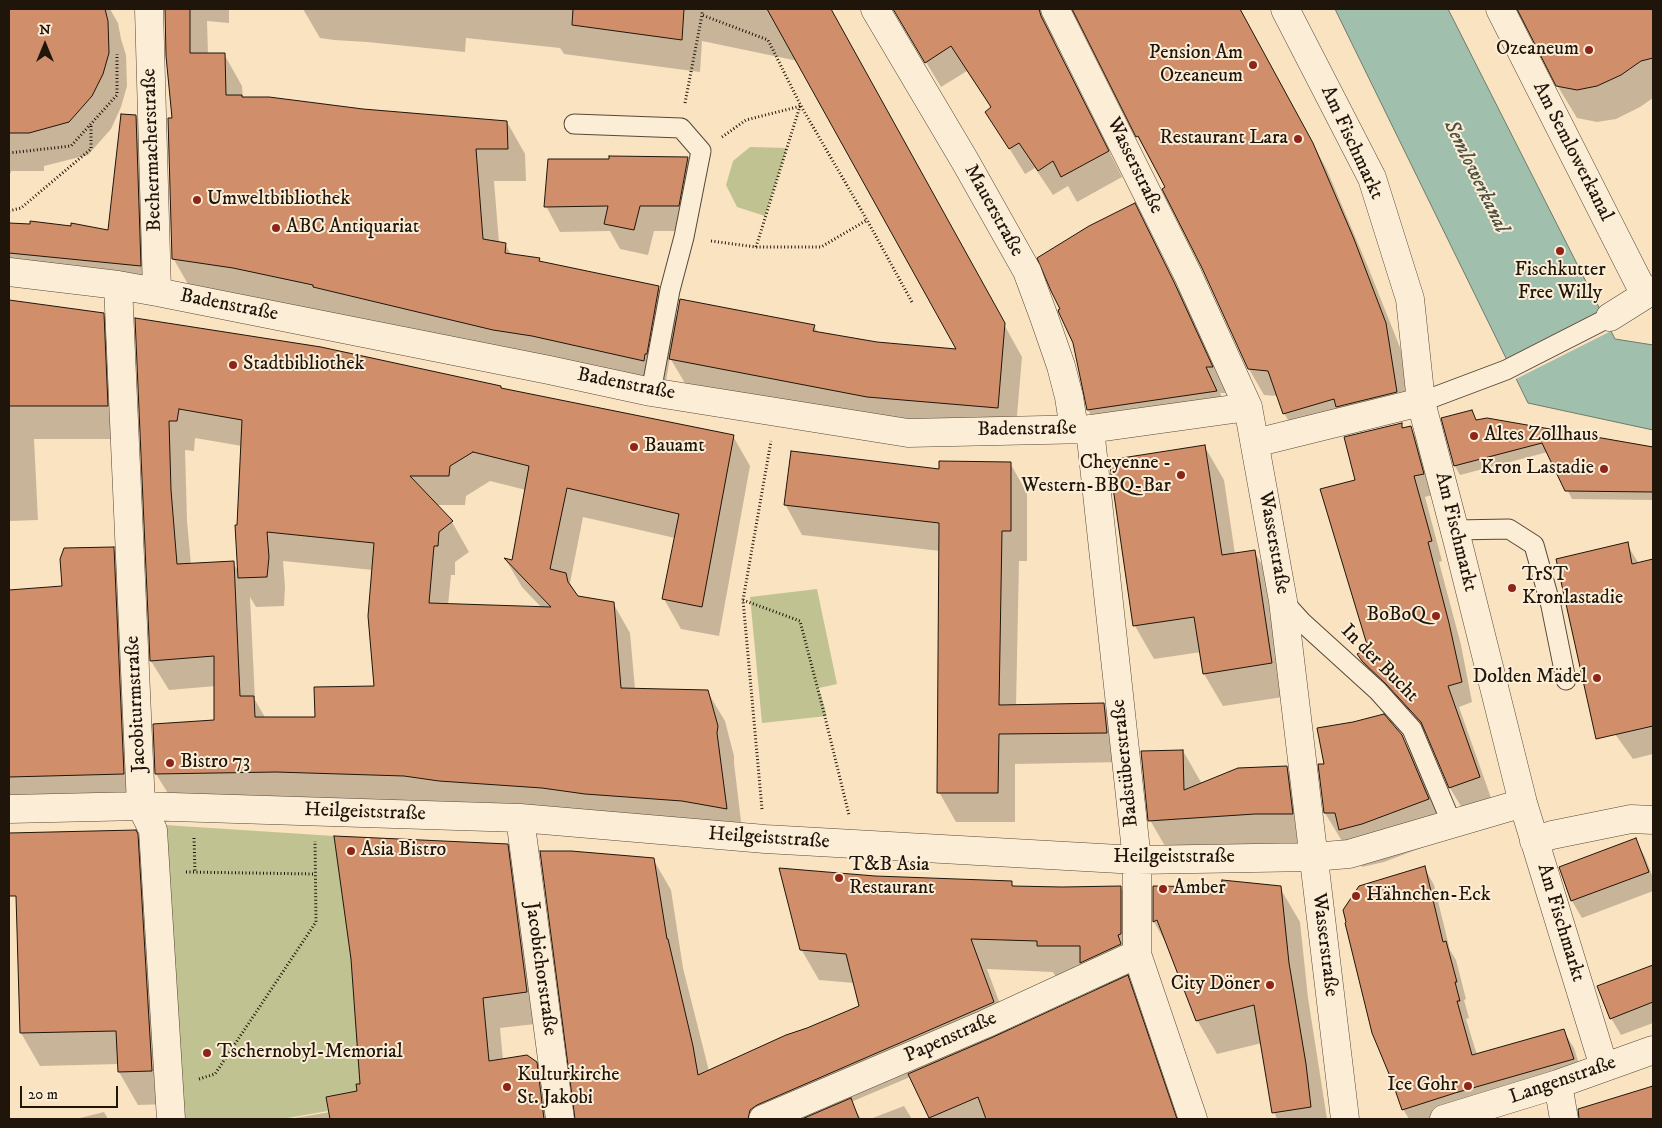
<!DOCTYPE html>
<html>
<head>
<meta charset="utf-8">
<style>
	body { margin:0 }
	#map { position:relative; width:1662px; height:1128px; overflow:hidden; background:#fae3c0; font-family:"IM FELL DW Pica",serif }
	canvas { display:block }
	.frame { position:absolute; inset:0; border:10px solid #1f150b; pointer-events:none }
	.north { position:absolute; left:20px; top:20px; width:50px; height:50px; -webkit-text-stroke:4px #fcedd6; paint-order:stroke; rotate:0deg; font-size:14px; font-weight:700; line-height:20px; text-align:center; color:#1f150b }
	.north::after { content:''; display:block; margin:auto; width:18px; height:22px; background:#1f150b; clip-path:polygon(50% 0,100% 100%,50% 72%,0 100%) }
	.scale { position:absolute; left:20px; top:1086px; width:98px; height:22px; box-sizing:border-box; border:2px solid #1f150b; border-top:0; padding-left:6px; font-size:15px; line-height:18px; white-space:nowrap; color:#1f150b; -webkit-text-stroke:4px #fcedd6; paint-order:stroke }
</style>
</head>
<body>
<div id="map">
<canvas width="1662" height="1128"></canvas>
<div class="frame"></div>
<div class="north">N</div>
<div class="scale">20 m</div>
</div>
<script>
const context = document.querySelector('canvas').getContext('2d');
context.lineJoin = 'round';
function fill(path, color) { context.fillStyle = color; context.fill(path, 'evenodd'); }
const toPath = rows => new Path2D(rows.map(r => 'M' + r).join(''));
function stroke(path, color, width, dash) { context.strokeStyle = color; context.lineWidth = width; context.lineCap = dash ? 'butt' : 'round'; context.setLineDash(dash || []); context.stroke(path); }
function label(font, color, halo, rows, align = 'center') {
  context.font = font + ' "IM FELL DW Pica",serif'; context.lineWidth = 4; context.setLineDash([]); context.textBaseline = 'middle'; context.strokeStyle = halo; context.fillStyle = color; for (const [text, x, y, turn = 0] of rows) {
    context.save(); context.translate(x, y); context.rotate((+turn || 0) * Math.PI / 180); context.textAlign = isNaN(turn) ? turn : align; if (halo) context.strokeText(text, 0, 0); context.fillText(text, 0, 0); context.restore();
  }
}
fill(toPath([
	[750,147,787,148,765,216,737,207,726,185,733,161],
	[817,589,837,684,819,688,827,716,762,723,750,597],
	[165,825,334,836,351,959,361,1084,357,1084,357,1091,326,1097,328,1111,282,1119,183,1119]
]), '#c0c391');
const water = toPath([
	[1335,9,1448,9,1615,339,1653,345,1653,430,1528,403,1335,9]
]);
fill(water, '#a0bfac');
stroke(water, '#6c7b6c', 1);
fill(toPath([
	[1603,310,1613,330,1514,380,1504,361]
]), '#fae3c0');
fill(toPath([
	[9,9,110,9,118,23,121,39,126,55,127,86,121,107,111,129,88,155,44,166,44,171,11,171,11,173,9,173],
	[166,9,229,9,229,23,207,21,208,54,224,54,242,86,243,98,363,111,507,122,525,154,526,181,494,181,499,243,505,244,512,256,539,259,541,263,658,288,677,320,814,326,818,333,877,343,958,350,798,61,702,41,700,72,564,54,560,48,466,38,465,52,367,42,334,40,320,38,303,9,830,9,1022,357,1015,439,689,390,670,358,665,386,192,291,173,258,174,120,167,55],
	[894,9,1033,9,1036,16,1039,9,1240,9,1327,170,1368,267,1401,350,1411,418,1299,439,1284,413,1278,396,1264,395,1249,369,1167,188,1137,136,1080,22,1071,19,1054,35,1055,43,1122,177,1077,202,1068,186,1053,195,1035,168,1025,174,987,112,992,109,967,71,941,87],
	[1512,9,1653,9,1653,98,1640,107,1616,119,1597,122,1577,118,1557,85,1529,29,1522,26],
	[136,116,148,138,153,288,9,273,9,224,109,232],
	[688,158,702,183,693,231,654,231,648,255,620,249,610,231,560,232,546,206],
	[1134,205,1149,231,1189,310,1227,393,1220,393,1231,418,1104,437,1088,410,1075,343],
	[9,301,103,314,122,348,126,439,34,439,38,520,9,521],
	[136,319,501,389,733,436,750,466,719,636,681,629,664,599,675,538,583,517,570,583,578,597,613,603,630,633,635,689,707,691,725,721,734,756,734,763,743,838,174,803,156,774,216,721,216,686,169,690,151,661],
	[195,438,242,446,238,527,239,573,233,562,191,565,187,521,185,450,194,451],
	[490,481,526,490,513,561,506,560,522,587,542,608,448,605,451,575,455,575,455,562,469,552,452,522,436,505,465,505,466,496],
	[283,561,373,570,376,687,317,719,266,719,255,700,250,597,256,607,284,606,285,587],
	[1472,412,1477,421,1487,419,1653,448,1653,500,1572,499,1548,452,1460,475,1455,466,1443,419],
	[1401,424,1404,429,1410,427,1422,448,1435,494,1425,497,1442,561,1439,562,1461,645,1472,702,1459,707,1491,798,1462,808,1450,788,1428,736,1400,704,1370,675,1358,655,1369,648,1356,481],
	[1205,447,1224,480,1235,554,1254,551,1273,584,1290,696,1223,706,1204,674,1201,652,1154,659,1135,626,1110,461],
	[1010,463,1027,493,1027,561,1019,561,1016,706,1103,704,1121,734,1124,762,1015,764,1015,822,956,822,939,792,940,551,802,535,785,504,940,470],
	[1627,544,1639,564,1653,560,1653,754,1633,759,1602,716],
	[113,548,132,581,142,807,9,810,9,591,63,587],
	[1401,736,1424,775,1450,837,1384,862,1362,867,1353,851,1348,851,1325,813,1325,765],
	[1183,751,1202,784,1286,767,1309,807,1315,853,1173,860,1150,820],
	[135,832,156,869,170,1104,138,1105,119,1072,119,1064,40,1066,21,1033],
	[1635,839,1645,857,1653,878,1653,891,1582,918,1572,901,1561,868],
	[507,845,525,876,544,1023,500,1028,503,1060,536,1063,554,1094,557,1119,289,1119,330,1112,359,1092,361,1085],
	[653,859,671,890,683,968,709,1071,860,1006,854,983,819,980,801,949,875,877,1011,883,1014,888,1121,887,1138,918,1138,975,1129,979,1149,1014,1184,1119,931,1119,910,1077,851,1102,861,1119,576,1119],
	[987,969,1053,972,1056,977,1090,976,1098,991,1010,1031],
	[1424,867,1434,885,1450,950,1456,960,1466,999,1464,1000,1469,1018,1466,1019,1477,1055,1563,1030,1574,1048,1583,1077,1437,1119,1409,1119,1403,1109],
	[1154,887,1280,888,1300,922,1308,998,1327,1119,1277,1119,1274,1112,1262,1043,1217,1054,1197,1020,1170,950,1154,922],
	[1653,966,1653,1023,1621,1035,1611,1018],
	[1649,1089,1653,1096,1653,1119,1580,1119,1580,1111],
	[904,1106,912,1119,870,1119],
	[104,1112,108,1119,76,1119]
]), '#0003');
const building = toPath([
	[9,9,105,9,108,21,109,53,103,74,92,96,69,122,29,133,9,133,9,9],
	[165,9,190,9,190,53,225,53,226,95,242,95,242,97,269,97,363,109,507,121,508,149,476,149,483,239,506,243,505,253,540,258,539,261,659,286,647,354,645,354,644,361,532,336,493,330,313,287,313,285,233,268,172,259,168,118,172,118,166,56,165,9],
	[573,9,684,9,682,40,572,25,573,9],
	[767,9,831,9,1005,323,998,408,867,397,669,359,680,299,815,325,813,331,877,342,956,349,767,9],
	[893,9,1039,9,1041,16,1109,151,1061,177,1053,161,1038,171,1019,143,1009,149,985,112,991,107,951,46,925,63,893,9],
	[1072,9,1240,9,1313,143,1354,239,1386,323,1397,392,1336,407,1334,399,1283,414,1268,371,1248,369,1202,268,1162,189,1165,187,1138,136,1136,137,1072,9],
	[1517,9,1653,9,1653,58,1641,61,1621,75,1597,86,1577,90,1556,86,1517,9],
	[121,114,136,115,141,266,9,253,9,223,30,224,30,221,71,226,71,223,108,230,121,114],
	[609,156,688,157,679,206,640,206,634,230,604,224,608,206,544,207,548,159,609,159,609,156],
	[1135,203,1174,282,1213,367,1206,367,1217,391,1087,410,1073,343,1059,313,1058,310,1060,309,1051,291,1037,258,1089,226,1135,203],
	[9,300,104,313,108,406,9,406,9,300],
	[135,318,321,347,501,386,501,388,734,435,702,607,662,599,679,514,567,488,550,569,566,573,568,582,578,596,614,602,621,688,708,690,718,726,717,733,727,809,682,801,585,794,542,788,439,781,404,776,276,772,155,774,153,724,214,720,214,656,150,661,135,318],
	[179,409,242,420,237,525,235,525,238,578,267,577,269,557,267,532,374,543,368,616,374,686,314,687,315,717,255,717,254,696,240,696,234,561,177,564,171,490,169,421,177,421,179,409],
	[473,452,529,466,512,560,504,558,551,607,429,603,434,546,438,546,439,532,453,521,410,476,449,476,450,466,473,452],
	[1472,410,1476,420,1487,418,1653,447,1653,492,1565,491,1542,443,1454,466,1441,418,1472,410],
	[1402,423,1402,428,1411,426,1424,474,1414,476,1432,541,1428,542,1449,623,1462,682,1448,686,1480,777,1449,788,1421,722,1386,684,1362,661,1357,654,1368,648,1320,489,1355,480,1344,437,1402,423],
	[1205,445,1222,555,1255,550,1272,663,1203,674,1194,617,1133,626,1109,460,1205,445],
	[791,451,939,469,939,461,1011,462,1011,531,1002,531,999,705,1104,703,1107,733,999,734,998,793,937,793,939,523,784,505,791,451],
	[1628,542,1632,564,1653,559,1653,726,1596,739,1556,559,1628,542],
	[114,547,124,774,9,777,9,590,62,586,60,559,64,548,114,547],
	[1384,714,1402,735,1429,799,1362,824,1339,830,1335,813,1324,813,1318,764,1324,764,1317,728,1353,722,1384,714],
	[1183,750,1184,790,1238,768,1287,766,1293,814,1255,814,1148,821,1141,751,1183,750],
	[136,830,138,834,152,1071,118,1072,116,1031,20,1033,16,896,9,896,9,833,136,830],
	[334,836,508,844,527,992,483,998,489,1061,527,1055,537,1062,544,1119,330,1119,326,1097,357,1091,356,1084,360,1084,351,959,334,836],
	[1636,838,1649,872,1571,901,1559,867,1636,838],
	[540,851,571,851,654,858,667,939,668,939,693,1046,698,1075,786,1035,807,1028,859,1006,846,954,800,950,779,868,875,876,1012,881,1012,886,1062,887,1121,886,1121,934,1118,935,1121,944,1080,963,1080,946,1037,946,1037,941,971,939,994,1002,757,1105,750,1110,748,1119,575,1119,540,851],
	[1425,866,1443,942,1446,941,1457,982,1455,982,1460,1001,1457,1001,1472,1055,1564,1029,1574,1059,1455,1093,1402,1110,1392,1081,1372,1033,1345,923,1346,922,1343,910,1359,886,1425,866],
	[1222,880,1281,886,1289,963,1306,1064,1311,1107,1272,1113,1254,1005,1196,1021,1157,920,1153,922,1153,886,1221,887,1222,880],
	[1653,965,1653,1002,1610,1019,1597,986,1653,965],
	[1128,975,1177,1119,986,1119,978,1097,929,1118,908,1074,991,1038,1128,975],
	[1653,1086,1653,1119,1579,1119,1578,1109,1653,1086],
	[851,1098,859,1119,802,1119,851,1098]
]);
fill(building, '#d08f6a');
stroke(building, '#1f150b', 1);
const lane = toPath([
	[574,124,681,128,701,151,684,237,670,290,651,392],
	[1421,402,1506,370,1610,317],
	[1455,530,1509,529,1534,545,1551,606,1566,680],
	[1283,601,1302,622,1378,691,1412,729,1452,824]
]);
const street = toPath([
	[149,9,157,292],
	[875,9,965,161,1027,271,1044,317,1061,366,1069,397,1074,429],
	[1055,9,1188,275,1248,407,1283,601,1345,1119],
	[1285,9,1372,178,1410,299,1421,402,1458,543,1523,803,1604,1067],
	[1500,9,1645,295],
	[9,272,118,285,157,292,549,370,651,392,908,433,1090,429,1248,407],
	[118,285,141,806,153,830,171,1119],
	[1610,317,1653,290],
	[1090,429,1137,860,1137,954,1193,1119],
	[1255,443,1421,402],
	[9,809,141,806,520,818,765,839,1137,860,1313,857,1349,854,1523,803],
	[520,818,560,1119],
	[1534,841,1552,835,1631,819,1653,820],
	[1558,1084,1564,1119],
	[763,1119,985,1024,1137,954],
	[1444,1119,1558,1084,1653,1050]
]);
stroke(lane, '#564838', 21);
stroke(street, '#564838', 29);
stroke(toPath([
	[702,9,702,15,768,40,801,106,867,220,913,304],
	[685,103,702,15],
	[722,137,746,120,801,106],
	[9,153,71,146,117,95,117,54],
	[9,211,21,208,91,149,91,125],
	[711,241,756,247,821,247,867,220],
	[756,247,800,106],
	[743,600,800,621,823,709,849,815],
	[762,809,743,600,771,441],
	[194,838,195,872],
	[186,872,315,874],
	[199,1079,215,1074,316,922,315,841]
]), '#1f150b', 3, [1, 2.5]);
stroke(lane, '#fcedd6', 19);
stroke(street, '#fcedd6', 28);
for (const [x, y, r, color] of [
	[1589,50,5,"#8f2418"],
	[1253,65,5,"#8f2418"],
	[1298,139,5,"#8f2418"],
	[197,200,5,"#8f2418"],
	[276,228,5,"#8f2418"],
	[1560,251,5,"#8f2418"],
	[233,365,5,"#8f2418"],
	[1474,436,5,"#8f2418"],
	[634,447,5,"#8f2418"],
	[1604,469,5,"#8f2418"],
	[1181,475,5,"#8f2418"],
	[1512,588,5,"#8f2418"],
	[1436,616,5,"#8f2418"],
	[1597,678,5,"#8f2418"],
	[170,763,5,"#8f2418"],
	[351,851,5,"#8f2418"],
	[839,878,5,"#8f2418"],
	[1163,889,5,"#8f2418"],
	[1356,896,5,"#8f2418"],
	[1270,985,5,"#8f2418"],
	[207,1053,5,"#8f2418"],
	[1468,1086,5,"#8f2418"],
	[507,1087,5,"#8f2418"]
]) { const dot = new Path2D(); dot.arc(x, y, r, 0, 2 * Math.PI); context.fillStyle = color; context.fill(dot); stroke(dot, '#fcedd6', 2); }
label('20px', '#1f150b', '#fcedd6', [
	["Ozeaneum",1579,50,"right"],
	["Pension Am",1243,54,"right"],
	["Ozeaneum",1243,77,"right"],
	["Restaurant Lara",1288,139,"right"],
	["Umweltbibliothek",207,200],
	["ABC Antiquariat",286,228],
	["Fischkutter",1560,271,"center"],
	["Free Willy",1560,294,"center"],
	["Stadtbibliothek",243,365],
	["Altes Zollhaus",1484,436],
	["Bauamt",644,447],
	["Cheyenne -",1171,464,"right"],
	["Western-BBQ-Bar",1171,487,"right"],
	["Kron Lastadie",1594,469,"right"],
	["TrST",1522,576],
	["Kronlastadie",1522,599],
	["BoBoQ",1426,616,"right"],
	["Dolden Mädel",1587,678,"right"],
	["Bistro 73",180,763],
	["Asia Bistro",361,851],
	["T&B Asia",849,866],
	["Restaurant",849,889],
	["Amber",1173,889],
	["Hähnchen-Eck",1366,896],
	["City Döner",1260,985,"right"],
	["Tschernobyl-Memorial",217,1053],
	["Kulturkirche",517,1076],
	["St. Jakobi",517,1099],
	["Ice Gohr",1458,1086,"right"]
], 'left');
label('20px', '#1f150b', '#fcedd6', [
	["Am Fischmarkt",1351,143,65],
	["Bechermacherstraße",153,150,-92],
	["Am Semlowerkanal",1572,152,63],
	["Wasserstraße",1134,166,64],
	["Mauerstraße",993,211,61],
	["Badenstraße",229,306,11],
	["Badenstraße",626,385,11],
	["Badenstraße",1027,430,-1],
	["Am Fischmarkt",1455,532,76],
	["Wasserstraße",1273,543,80],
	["In der Bucht",1379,664,45],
	["Jacobiturmstraße",137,704,-93],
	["Badstüberstraße",1126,763,-96],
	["Heilgeiststraße",365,813,2],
	["Heilgeiststraße",769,839,4],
	["Heilgeiststraße",1174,858],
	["Am Fischmarkt",1560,923,73],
	["Wasserstraße",1324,945,83],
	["Jacobichorstraße",540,969,82],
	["Papenstraße",951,1038,-24],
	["Langenstraße",1563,1081,-19]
]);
label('italic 21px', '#4c5043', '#fcedd6', [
	["Semlowerkanal",1475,177,64]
]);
</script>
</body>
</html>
